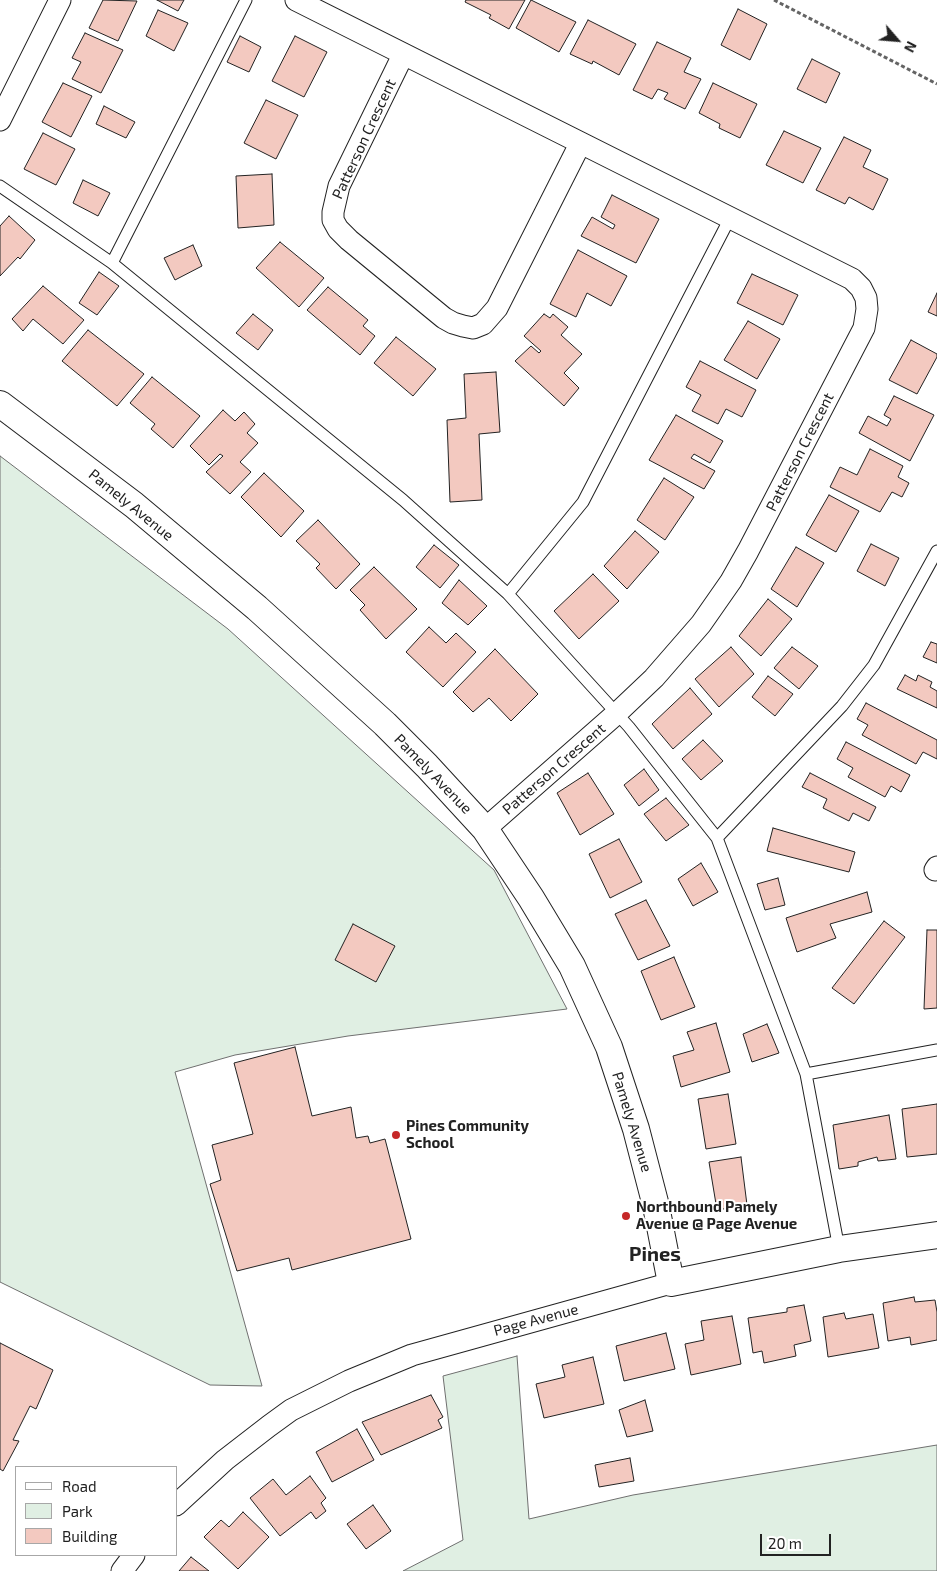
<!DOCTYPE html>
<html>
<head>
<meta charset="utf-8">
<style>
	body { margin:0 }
	#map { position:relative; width:937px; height:1571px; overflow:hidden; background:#fff; font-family:"Exo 2",sans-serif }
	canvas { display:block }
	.legend { position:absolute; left:15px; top:1466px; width:162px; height:90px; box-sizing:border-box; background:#fff; border:1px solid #a7a7a7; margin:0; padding:6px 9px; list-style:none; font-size:15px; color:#222 }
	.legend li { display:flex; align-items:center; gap:10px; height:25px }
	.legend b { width:25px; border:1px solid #a7a7a7 }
	.north { position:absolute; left:872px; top:15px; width:50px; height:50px; -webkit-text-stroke:4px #fff; paint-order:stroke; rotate:117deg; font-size:14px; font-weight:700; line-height:20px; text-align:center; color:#222 }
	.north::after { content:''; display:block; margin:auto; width:18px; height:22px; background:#222; clip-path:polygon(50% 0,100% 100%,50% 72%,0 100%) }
	.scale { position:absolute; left:760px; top:1534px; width:71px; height:22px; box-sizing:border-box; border:2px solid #222; border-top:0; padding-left:6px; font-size:15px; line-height:18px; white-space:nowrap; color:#222; -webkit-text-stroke:4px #fff; paint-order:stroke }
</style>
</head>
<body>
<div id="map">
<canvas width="937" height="1571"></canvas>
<ul class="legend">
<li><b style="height:6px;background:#fff"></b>Road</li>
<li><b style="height:14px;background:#e0efe3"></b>Park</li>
<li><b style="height:14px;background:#f3c9c0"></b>Building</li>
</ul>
<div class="north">N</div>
<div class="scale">20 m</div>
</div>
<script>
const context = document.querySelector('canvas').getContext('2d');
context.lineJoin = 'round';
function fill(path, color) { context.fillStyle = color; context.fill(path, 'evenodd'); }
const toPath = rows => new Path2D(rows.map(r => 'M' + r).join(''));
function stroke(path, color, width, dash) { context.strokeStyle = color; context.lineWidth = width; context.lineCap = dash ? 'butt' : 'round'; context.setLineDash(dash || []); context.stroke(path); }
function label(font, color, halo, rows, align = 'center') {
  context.font = font + ' "Exo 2",sans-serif'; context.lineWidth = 4; context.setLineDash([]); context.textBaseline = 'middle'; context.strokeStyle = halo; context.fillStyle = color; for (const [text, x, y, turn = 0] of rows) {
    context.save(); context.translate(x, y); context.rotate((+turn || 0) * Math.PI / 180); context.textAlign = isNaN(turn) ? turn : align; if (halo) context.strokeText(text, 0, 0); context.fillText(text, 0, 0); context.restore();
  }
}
const green = toPath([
	[0,456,228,629,494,870,567,1009,348,1036,235,1055,175,1072,262,1386,210,1385,0,1282,0,456],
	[517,1356,529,1519,633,1495,937,1445,937,1571,403,1571,463,1540,443,1376,517,1356]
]);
fill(green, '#e0efe3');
stroke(green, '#6f6f6f', 1);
const building = toPath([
	[103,0,137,1,118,41,89,28,103,0],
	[157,0,184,0,178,11,157,0],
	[466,0,525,0,509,29,489,18,491,15,465,2,466,0],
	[531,0,576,22,559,52,516,28,531,0],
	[738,9,767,24,750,60,721,45,738,9],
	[158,10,188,23,174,51,146,36,158,10],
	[588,20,636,44,619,75,593,61,592,64,570,54,588,20],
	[85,33,123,50,101,93,72,79,81,62,72,58,85,33],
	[240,36,261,47,249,72,227,62,240,36],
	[295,36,327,52,304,97,272,81,295,36],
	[657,42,691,58,684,72,701,79,685,109,664,99,668,93,658,89,652,99,633,90,657,42],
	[812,59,840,73,826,103,797,89,812,59],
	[63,83,92,96,71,137,42,122,63,83],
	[713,83,757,104,740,138,719,128,720,124,699,113,713,83],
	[266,100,298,115,276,159,244,143,266,100],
	[104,106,135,122,126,138,96,124,104,106],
	[784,131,821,148,803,183,766,165,784,131],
	[43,133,75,149,56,185,24,169,43,133],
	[844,137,871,150,863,167,888,179,873,210,849,197,845,204,816,190,844,137],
	[272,174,274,225,238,228,236,176,272,174],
	[83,180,110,193,98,216,73,203,83,180],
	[612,195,659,219,636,263,581,236,592,217,613,229,615,225,601,217,612,195],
	[9,216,35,240,20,259,18,257,0,276,0,226,9,216],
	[280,242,324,278,299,307,256,268,280,242],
	[193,245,202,266,175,280,164,258,193,245],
	[578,250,627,276,611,306,587,293,576,317,550,304,578,250],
	[99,272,119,286,97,315,79,303,99,272],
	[752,274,798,295,783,325,737,303,752,274],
	[43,286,84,320,63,344,33,319,23,331,12,319,43,286],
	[328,287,368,320,363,326,375,336,360,355,307,310,328,287],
	[937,293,937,316,928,312,937,293],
	[253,314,273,330,258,350,236,333,253,314],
	[544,314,550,318,553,314,568,327,561,335,582,354,564,373,579,388,564,406,515,361,531,346,539,353,541,351,524,336,544,314],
	[748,321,780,339,757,379,724,360,748,321],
	[88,330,144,374,117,406,62,361,88,330],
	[396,337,436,369,413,396,374,363,396,337],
	[911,340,937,354,937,357,917,394,889,380,911,340],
	[700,361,756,390,742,417,726,409,718,424,692,411,701,395,686,387,700,361],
	[496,372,500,432,479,434,482,500,450,502,447,420,466,418,464,374,496,372],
	[152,377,200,416,173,448,151,429,155,424,130,403,152,377],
	[894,396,934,415,910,461,859,433,868,416,887,426,891,419,884,415,894,396],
	[223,410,235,421,244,412,255,424,247,433,258,443,240,462,251,472,230,494,206,472,223,456,220,454,209,465,190,446,223,410],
	[676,415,723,441,710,463,694,454,691,458,715,471,704,489,649,460,676,415],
	[870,449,903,466,898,477,909,483,902,497,892,492,880,512,830,487,840,467,857,475,870,449],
	[264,473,304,511,281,537,241,497,264,473],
	[664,478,694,497,665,540,637,520,664,478],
	[829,495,859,511,836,552,806,535,829,495],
	[318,520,360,564,336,589,316,568,320,564,296,541,318,520],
	[635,531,659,552,627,589,604,566,635,531],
	[871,544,899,558,885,586,857,571,871,544],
	[434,545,459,565,440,588,416,567,434,545],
	[796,547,824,563,797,607,771,589,796,547],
	[374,567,417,609,386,639,360,610,365,605,350,590,374,567],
	[593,574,619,601,579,639,554,611,593,574],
	[459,580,487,606,468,625,442,603,459,580],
	[768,599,792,619,761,656,739,636,768,599],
	[429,627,446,643,456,633,476,652,443,687,406,652,429,627],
	[931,642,937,644,937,663,923,657,931,642],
	[731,647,754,674,719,707,695,679,731,647],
	[792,647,818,666,799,689,774,668,792,647],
	[495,649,538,694,511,721,489,698,473,712,453,692,495,649],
	[905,675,916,681,918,675,932,682,930,687,937,691,937,708,897,689,905,675],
	[768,676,793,694,775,716,752,697,768,676],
	[690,688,712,714,673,749,652,724,690,688],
	[866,703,937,740,937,759,923,752,916,764,862,735,868,725,857,719,866,703],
	[703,740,723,761,701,780,682,759,703,740],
	[846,742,910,775,901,792,891,786,885,797,848,777,853,768,837,759,846,742],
	[644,769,659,790,639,806,624,785,644,769],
	[588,773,614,814,580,835,557,793,588,773],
	[810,773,876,807,869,821,853,813,849,821,823,808,827,799,802,787,810,773],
	[666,798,689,825,666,841,644,814,666,798],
	[773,828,855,852,849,872,767,851,773,828],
	[619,839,642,882,610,898,589,854,619,839],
	[701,863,718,892,693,906,678,879,701,863],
	[778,878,785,905,765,910,757,884,778,878],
	[867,892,872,912,830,924,836,938,797,952,786,918,867,892],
	[646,900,670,946,638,960,615,914,646,900],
	[884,921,905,937,854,1004,832,988,884,921],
	[353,924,395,946,376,982,335,960,353,924],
	[927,930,937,930,937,1008,924,1009,927,930],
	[674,957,695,1007,661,1020,641,971,674,957],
	[716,1023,730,1072,681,1087,673,1056,694,1050,687,1032,716,1023],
	[767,1024,779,1053,752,1062,743,1034,767,1024],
	[295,1047,312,1116,351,1107,356,1138,368,1136,370,1143,385,1139,411,1239,292,1270,289,1258,237,1271,210,1184,221,1180,212,1145,253,1134,234,1063,295,1047],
	[728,1094,736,1144,706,1149,698,1099,728,1094],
	[937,1104,937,1154,907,1157,902,1109,937,1104],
	[889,1115,896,1159,878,1161,877,1157,858,1162,858,1166,839,1169,833,1125,889,1115],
	[741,1157,747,1205,717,1210,709,1162,741,1157],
	[914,1297,915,1302,935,1300,937,1312,937,1340,911,1345,910,1337,888,1341,883,1303,914,1297],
	[804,1305,811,1341,794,1345,796,1356,764,1363,762,1351,753,1353,748,1318,787,1312,787,1308,804,1305],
	[844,1313,846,1319,873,1314,879,1348,828,1357,823,1317,844,1313],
	[732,1316,741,1364,691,1375,685,1344,704,1340,701,1321,732,1316],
	[666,1333,675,1369,624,1381,616,1346,666,1333],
	[0,1343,53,1370,36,1409,30,1406,13,1440,19,1441,3,1471,0,1469,0,1343],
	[593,1357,604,1404,544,1418,536,1384,565,1377,562,1365,593,1357],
	[431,1395,443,1417,438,1420,442,1428,381,1455,362,1422,431,1395],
	[645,1400,653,1431,627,1437,619,1410,645,1400],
	[357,1429,374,1460,332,1482,316,1452,357,1429],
	[630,1458,634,1481,599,1487,595,1465,630,1458],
	[310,1476,326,1498,321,1503,326,1511,316,1519,311,1512,280,1536,250,1498,273,1479,286,1495,310,1476],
	[373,1505,391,1531,366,1549,347,1524,373,1505],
	[243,1512,269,1537,238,1569,204,1537,221,1520,229,1527,243,1512],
	[191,1557,209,1571,179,1571,191,1557]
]);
fill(building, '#f3c9c0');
stroke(building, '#222', 1);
const service = toPath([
	[0,186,112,263,403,500,508,594,629,727,717,838,806,1074,839,1249],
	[112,263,246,0],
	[508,594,583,502,730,218],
	[717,838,842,706,874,665,937,551],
	[806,1074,937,1050]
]);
const minor = toPath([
	[296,0,852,279,861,288,866,298,867,309,864,328,748,551,731,581,701,624,654,678,616,714,485,829],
	[403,55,339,186,333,212,333,220,338,229,349,240,444,318,453,323,463,326,473,328,483,324,497,308,580,144],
	[0,120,60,0],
	[935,870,937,867],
	[176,1505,225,1460,269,1426,291,1410,349,1381,412,1355,671,1283],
	[122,1571,134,1555]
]);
const tertiary = toPath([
	[0,404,134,505,257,608,385,724,427,766,485,829,531,898,572,966,609,1047,636,1129,656,1206,671,1283,839,1249,937,1235]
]);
stroke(service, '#222', 13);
stroke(minor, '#222', 23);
stroke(tertiary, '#222', 28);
stroke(toPath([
	[774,0,937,84]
]), '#646464', 3, [4, 2.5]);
stroke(service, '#fff', 11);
stroke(minor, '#fff', 21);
stroke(tertiary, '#fff', 26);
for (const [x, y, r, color] of [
	[396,1135,5,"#c62828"],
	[626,1216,5,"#c62828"]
]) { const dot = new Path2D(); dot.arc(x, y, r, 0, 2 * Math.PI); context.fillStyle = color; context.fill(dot); stroke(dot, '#fff', 2); }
label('15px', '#222', '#fff', [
	["Patterson Crescent",364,139,-65],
	["Patterson Crescent",800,452,-63],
	["Pamely Avenue",131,505,39],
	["Patterson Crescent",554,769,-41],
	["Pamely Avenue",433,774,46],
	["Pamely Avenue",632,1122,73],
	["Page Avenue",536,1320,-15]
]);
label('bold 15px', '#222', '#fff', [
	["Pines Community",406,1126],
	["School",406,1143],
	["Northbound Pamely",636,1207],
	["Avenue @ Page Avenue",636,1224]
], 'left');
label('bold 20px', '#222', '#fff', [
	["Pines",655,1254]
]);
</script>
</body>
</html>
